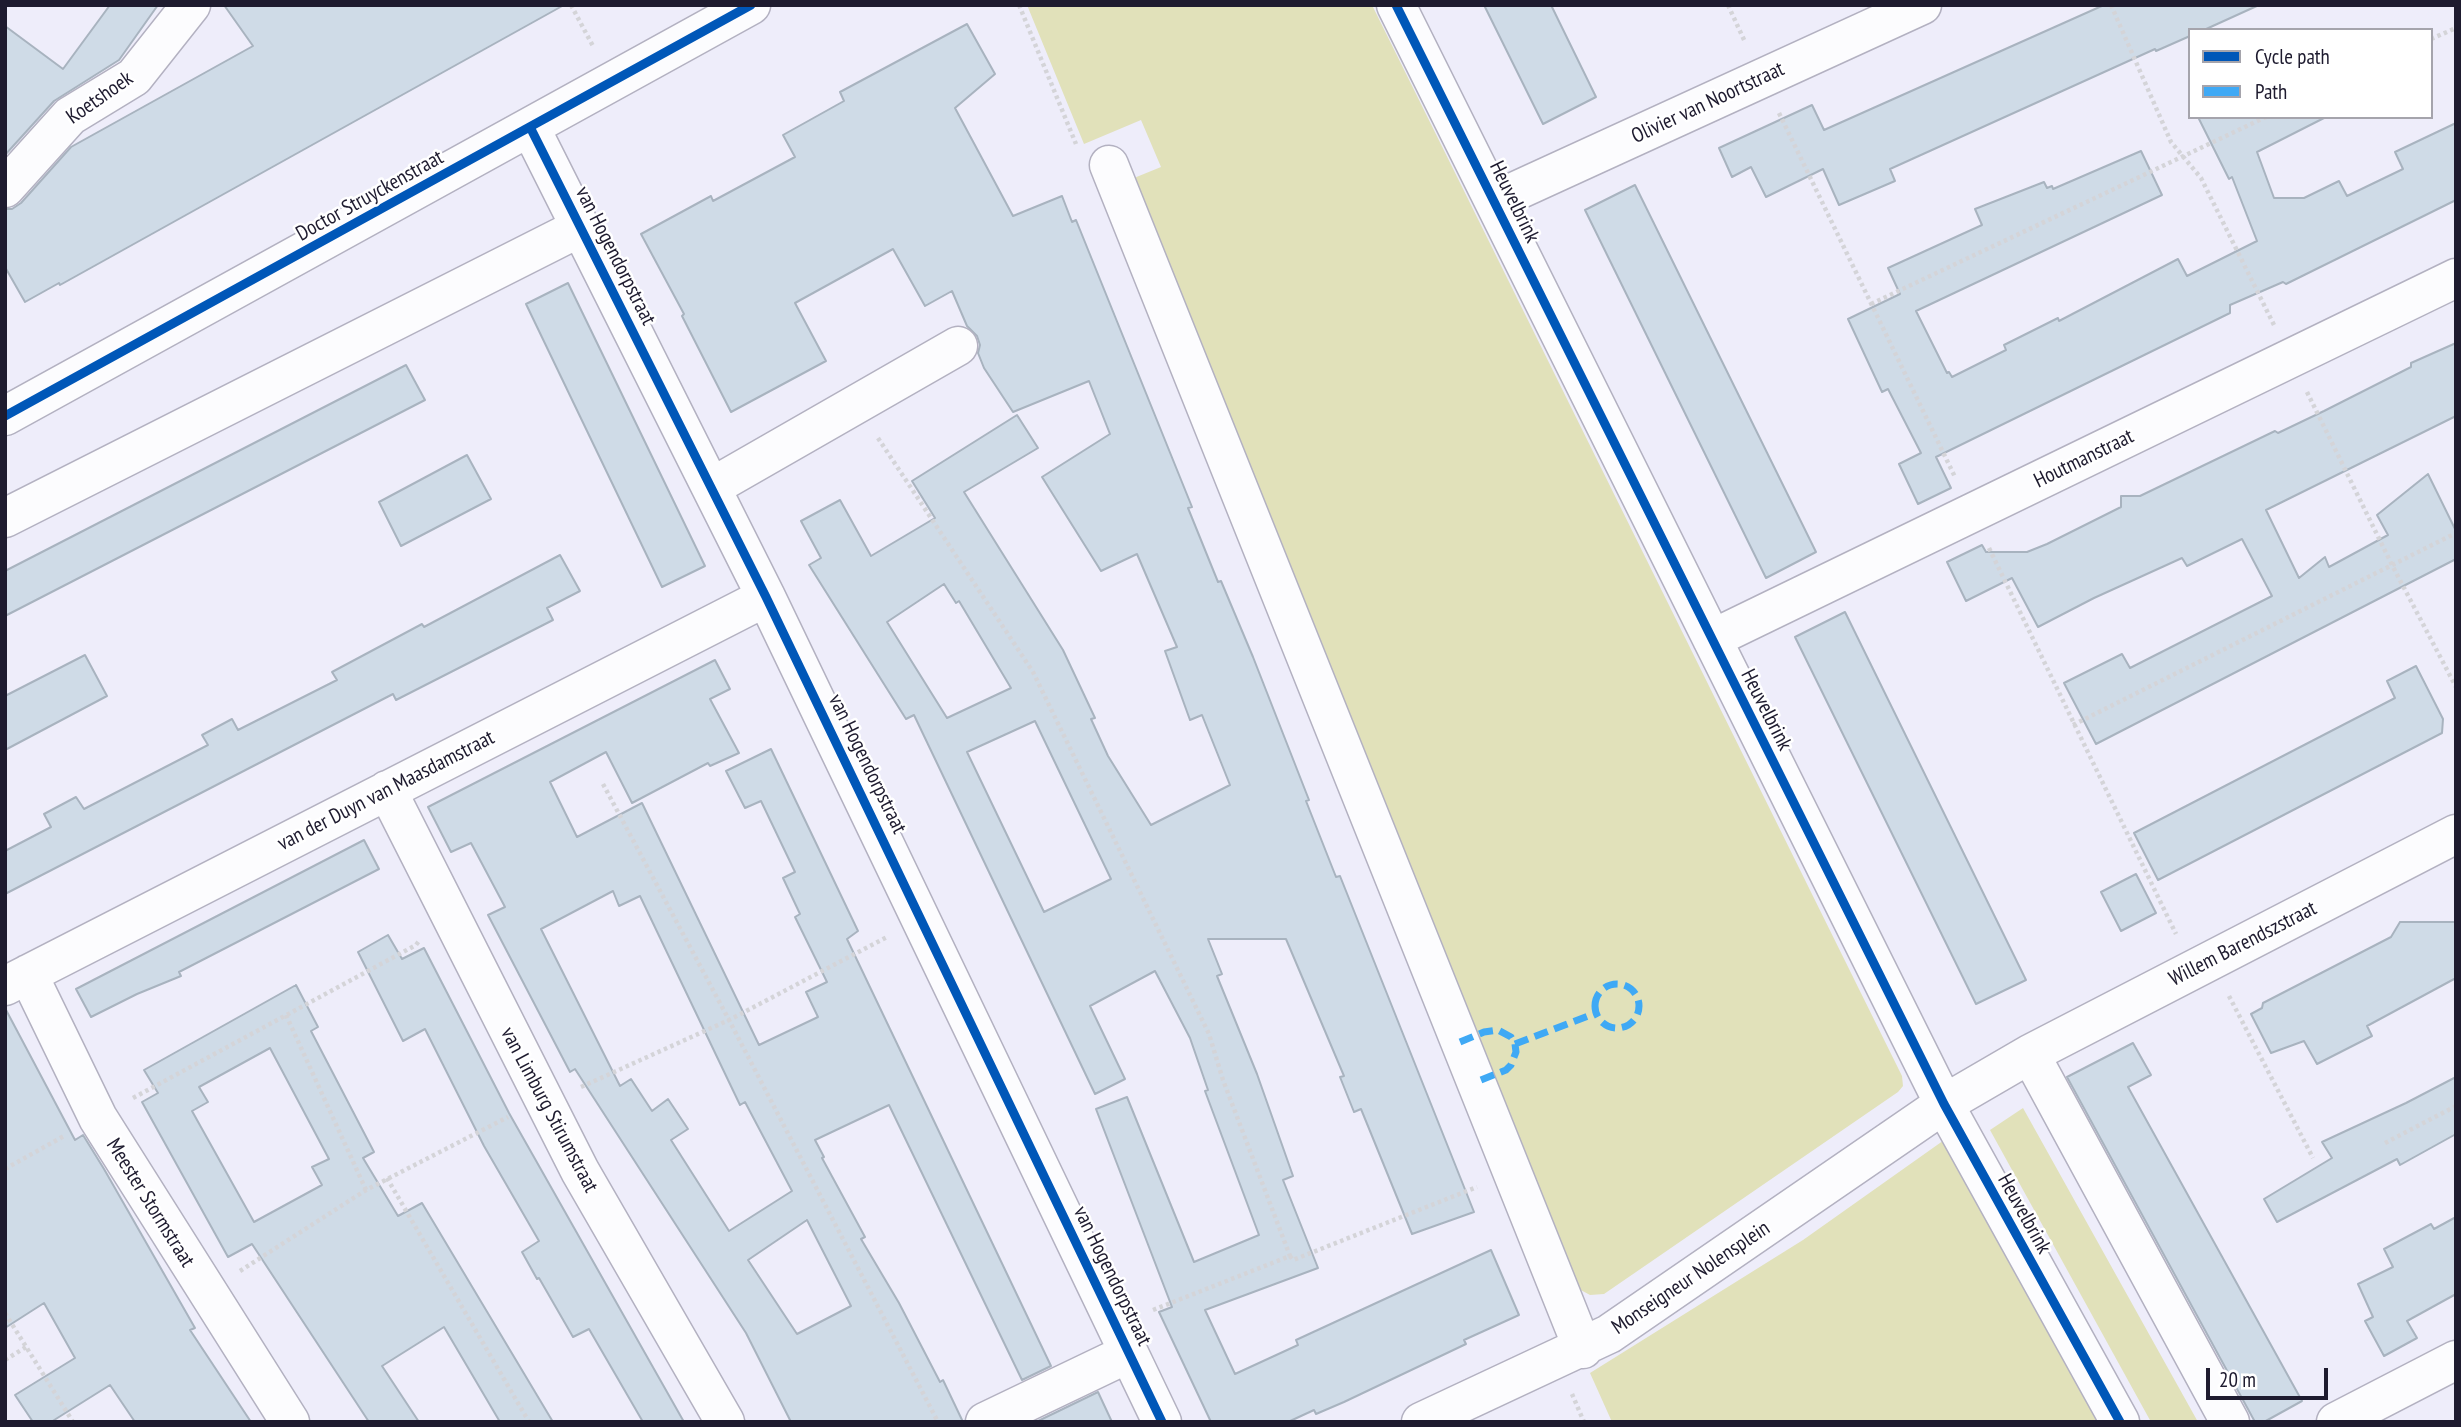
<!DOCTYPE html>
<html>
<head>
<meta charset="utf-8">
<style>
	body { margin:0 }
	#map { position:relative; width:2461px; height:1427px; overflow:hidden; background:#eeedfa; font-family:"PT Sans Narrow",sans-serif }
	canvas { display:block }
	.frame { position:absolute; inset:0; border:7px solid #1e1b2f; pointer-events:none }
	.legend { position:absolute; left:2188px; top:28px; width:245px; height:91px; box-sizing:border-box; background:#fff; border:2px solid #a5a4ac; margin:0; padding:9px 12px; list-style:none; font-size:21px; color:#1e1b2f }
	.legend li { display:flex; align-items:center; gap:14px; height:35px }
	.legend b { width:35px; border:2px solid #a5a4ac }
	.scale { position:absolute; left:2206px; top:1368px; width:122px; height:32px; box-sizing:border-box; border:4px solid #1e1b2f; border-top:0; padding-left:9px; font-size:21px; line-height:24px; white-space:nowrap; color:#1e1b2f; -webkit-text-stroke:5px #fff; paint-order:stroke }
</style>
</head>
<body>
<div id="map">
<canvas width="2461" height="1427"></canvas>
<div class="frame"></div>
<ul class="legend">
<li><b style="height:9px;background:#0057b8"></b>Cycle path</li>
<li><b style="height:9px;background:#3fa9f5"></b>Path</li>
</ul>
<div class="scale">20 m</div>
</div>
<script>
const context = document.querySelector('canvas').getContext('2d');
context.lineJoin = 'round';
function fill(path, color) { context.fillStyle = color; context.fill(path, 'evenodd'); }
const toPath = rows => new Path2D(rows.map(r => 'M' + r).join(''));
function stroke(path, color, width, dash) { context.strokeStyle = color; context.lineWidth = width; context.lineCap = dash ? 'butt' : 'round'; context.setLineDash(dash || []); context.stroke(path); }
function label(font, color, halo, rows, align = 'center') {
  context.font = font + ' "PT Sans Narrow",sans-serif'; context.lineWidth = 5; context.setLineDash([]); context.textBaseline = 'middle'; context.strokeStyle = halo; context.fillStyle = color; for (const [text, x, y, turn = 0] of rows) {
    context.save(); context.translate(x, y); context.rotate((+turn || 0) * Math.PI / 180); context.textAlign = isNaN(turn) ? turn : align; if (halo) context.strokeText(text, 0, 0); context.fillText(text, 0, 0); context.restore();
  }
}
fill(toPath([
	[1027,5,1372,5,1902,1076,1903,1086,1898,1092,1604,1294,1590,1295,1577,1288,1134,178,1161,167,1141,120,1084,144],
	[2023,1108,2198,1422,2151,1422,1990,1130],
	[1947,1138,2101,1422,1801,1422,1800,1420,1790,1422,1612,1422,1590,1373,1803,1240]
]), '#e1e1ba');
const building = toPath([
	[110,5,158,5,119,60,54,101,5,155,5,26,63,69,110,5],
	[224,5,564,5,60,285,59,283,25,302,5,267,5,209,12,209,21,203,71,147,253,46,224,5],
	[1484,5,1551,5,1596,97,1543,124,1484,5],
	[2104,5,2259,5,2204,30,2190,30,2190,36,2156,51,2155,49,1890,169,1895,181,1839,205,1823,169,1766,197,1751,167,1732,177,1719,148,1812,105,1824,130,2104,5],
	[967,24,995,74,955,108,1013,216,1062,196,1072,222,1076,220,1192,507,1188,508,1218,582,1221,581,1253,657,1309,800,1306,801,1336,877,1340,876,1474,1212,1412,1234,1361,1109,1354,1112,1340,1077,1344,1076,1286,939,1208,939,1222,974,1217,976,1257,1074,1293,1176,1283,1180,1318,1268,1205,1310,1235,1374,1298,1345,1296,1340,1491,1250,1519,1315,1464,1340,1466,1344,1344,1402,1316,1414,1314,1410,1288,1422,1211,1422,1159,1312,1172,1307,1096,1109,1127,1097,1194,1262,1259,1235,1205,1091,1208,1090,1190,1038,1155,971,1090,1006,1125,1079,1095,1094,914,715,906,719,809,565,821,558,801,521,840,500,871,556,935,518,912,481,1017,415,1038,448,964,492,1063,650,1095,718,1091,719,1108,756,1151,825,1230,785,1202,715,1190,720,1165,651,1177,647,1137,554,1101,571,1042,477,1110,434,1089,381,1013,412,984,368,978,353,980,345,977,336,967,326,952,291,925,306,893,249,795,303,826,361,731,412,682,316,684,314,641,234,711,196,713,201,795,157,783,135,844,101,840,92,967,24],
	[944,584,956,603,959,601,1011,688,947,718,887,622,944,584],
	[1035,721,1111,879,1044,912,967,752,1035,721],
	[2198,117,2326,117,2257,152,2274,198,2304,198,2339,181,2347,196,2403,169,2395,152,2456,123,2456,200,2286,284,2283,282,2230,305,2230,313,1936,457,1951,488,1918,504,1899,464,1921,453,1888,389,1882,392,1848,319,1900,294,1888,268,1982,225,1975,209,2044,182,2047,188,2052,186,2053,189,2141,151,2162,195,1916,311,1947,373,1949,372,1952,377,2006,350,2004,345,2058,318,2059,321,2178,259,2187,276,2257,241,2232,177,2229,179,2198,117],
	[1635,185,1816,552,1766,578,1585,210,1635,185],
	[568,283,705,566,662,587,526,304,568,283],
	[2456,343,2456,416,2266,510,2299,578,2325,557,2329,567,2388,535,2377,515,2428,474,2456,531,2456,559,2096,744,2064,683,2122,654,2130,668,2272,596,2242,539,2187,566,2182,558,2094,598,2038,627,2012,578,1966,601,1947,562,1982,545,1986,552,2027,552,2047,544,2121,507,2121,496,2140,496,2275,431,2278,433,2324,411,2411,367,2411,363,2456,343],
	[406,365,425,400,5,616,5,571,406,365],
	[467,455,491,499,401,546,379,502,467,455],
	[560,555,580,591,547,608,553,620,396,700,393,694,5,894,5,851,51,827,44,814,76,797,84,809,208,745,202,735,232,719,238,730,337,680,332,672,422,624,424,627,560,555],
	[1845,612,2026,980,1976,1004,1795,637,1845,612],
	[85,655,107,696,5,750,5,696,85,655],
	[715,660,730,689,710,699,739,753,710,766,708,763,632,803,606,752,550,782,577,837,642,803,759,1045,818,1017,806,992,827,982,795,917,800,914,783,878,795,872,761,801,745,808,726,771,771,749,858,931,847,939,1051,1366,1022,1380,889,1105,815,1140,824,1157,822,1158,865,1237,861,1239,899,1303,940,1382,943,1380,963,1422,791,1422,746,1333,575,1069,570,1072,488,915,505,907,471,843,451,852,428,807,715,660],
	[613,891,619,906,640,896,740,1105,745,1102,792,1191,729,1231,671,1140,688,1129,668,1099,652,1111,631,1079,620,1086,541,929,613,891],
	[807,1220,851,1306,797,1334,748,1260,807,1220],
	[2416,666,2443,719,2442,733,2158,880,2134,833,2395,698,2387,681,2416,666],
	[364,840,379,869,179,972,181,976,137,994,91,1017,76,989,364,840],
	[2136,874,2156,913,2121,931,2101,892,2136,874],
	[2400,922,2456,922,2456,978,2367,1026,2372,1036,2317,1064,2304,1041,2271,1053,2251,1014,2262,1008,2263,1003,2391,937,2400,922],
	[388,935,402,959,424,948,509,1113,684,1422,643,1422,589,1329,573,1337,539,1278,537,1279,522,1252,539,1241,484,1146,425,1029,403,1041,358,952,388,935],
	[296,985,318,1027,311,1031,374,1152,363,1158,398,1216,422,1203,553,1422,500,1422,444,1327,382,1366,419,1422,369,1422,252,1244,228,1257,142,1102,158,1093,144,1070,296,985],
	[270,1048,329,1159,312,1167,322,1185,254,1222,192,1111,208,1102,199,1087,270,1048],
	[5,1008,75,1140,83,1135,104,1169,195,1328,190,1330,251,1422,135,1422,110,1385,51,1422,33,1422,15,1395,75,1358,44,1303,5,1328,5,1008],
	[2133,1043,2151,1075,2128,1087,2302,1401,2264,1422,2255,1422,2067,1077,2133,1043],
	[2456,1077,2456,1134,2400,1165,2397,1159,2277,1222,2264,1199,2332,1158,2322,1142,2406,1103,2456,1077],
	[2456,1217,2456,1294,2407,1321,2417,1338,2384,1356,2365,1321,2373,1317,2358,1284,2393,1267,2384,1249,2431,1224,2434,1229,2456,1217],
	[1098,1392,1112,1422,1036,1422,1098,1392]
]);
fill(building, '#cfdbe7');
stroke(building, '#a8b3bf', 2);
const minor = toPath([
	[1396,5,1944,1104,2120,1422],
	[530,127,766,597,1162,1422],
	[1109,165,1583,1349],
	[5,188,70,116,134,77,191,5],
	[1494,201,1922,5],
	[5,416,751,5],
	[712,487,958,346],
	[5,518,581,227],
	[1712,639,2456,278],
	[387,790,580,1171,725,1422],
	[28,974,98,1118,290,1422],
	[5,986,766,597],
	[2030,1054,2230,1422],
	[985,1422,1129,1353],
	[1421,1422,1609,1334,1944,1104,2030,1054,2456,834],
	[2336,1422,2456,1360]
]);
stroke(minor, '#b3b1c1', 41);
stroke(toPath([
	[571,5,594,48],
	[1019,5,1076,144],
	[1728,5,1745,42],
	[2111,5,2171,142,2201,178,2274,325],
	[2431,39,2456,28],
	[1779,113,1955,477],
	[1871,304,2266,117],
	[2307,392,2392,565,2456,687],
	[878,438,1033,672,1209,1034,1223,1080,1290,1256],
	[1989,548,2176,934],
	[2073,725,2456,533],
	[603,784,729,1020,938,1422],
	[2229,996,2313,1158],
	[286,1015,366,1190],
	[581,1087,729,1020,887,937],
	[133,1098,416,945,419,941],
	[2385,1143,2456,1106],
	[5,1169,64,1136],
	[387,1178,529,1422],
	[240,1271,366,1190,508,1117],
	[1153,1310,1290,1256,1293,1260,1477,1187],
	[5,1313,73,1422],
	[5,1360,26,1347],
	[1572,1394,1584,1422]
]), '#d4d4d8', 4.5, [3.5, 3.5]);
stroke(minor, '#fcfcfe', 38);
stroke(toPath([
	'1595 1006a22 22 0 1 1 44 0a22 22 0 1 1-44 0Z',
	[1460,1042,1484,1032,1498,1030,1511,1037,1515,1044,1516,1052,1511,1065,1506,1070,1476,1082],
	[1515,1044,1596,1013]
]), '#3fa9f5', 7, [14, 7]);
stroke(toPath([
	[1396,5,1944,1104,2120,1422],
	[530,127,766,597,1162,1422],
	[5,416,751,5]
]), '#0057b8', 9);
label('21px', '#1e1b2f', '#fff', [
	["Koetshoek",100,98,-35],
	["Olivier van Noortstraat",1708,103,-25],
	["Doctor Struyckenstraat",370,196,-29],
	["Heuvelbrink",1514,202,64],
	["van Hogendorpstraat",615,256,63],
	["Houtmanstraat",2084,459,-26],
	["Heuvelbrink",1766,710,63],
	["van Hogendorpstraat",867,764,64],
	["van der Duyn van Maasdamstraat",386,791,-27],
	["Willem Barendszstraat",2243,944,-27],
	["van Limburg Stirumstraat",549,1110,62],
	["Meester Stormstraat",150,1203,58],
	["Heuvelbrink",2024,1214,61],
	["van Hogendorpstraat",1112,1276,64],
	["Monseigneur Nolensplein",1691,1278,-34]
]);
</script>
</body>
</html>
